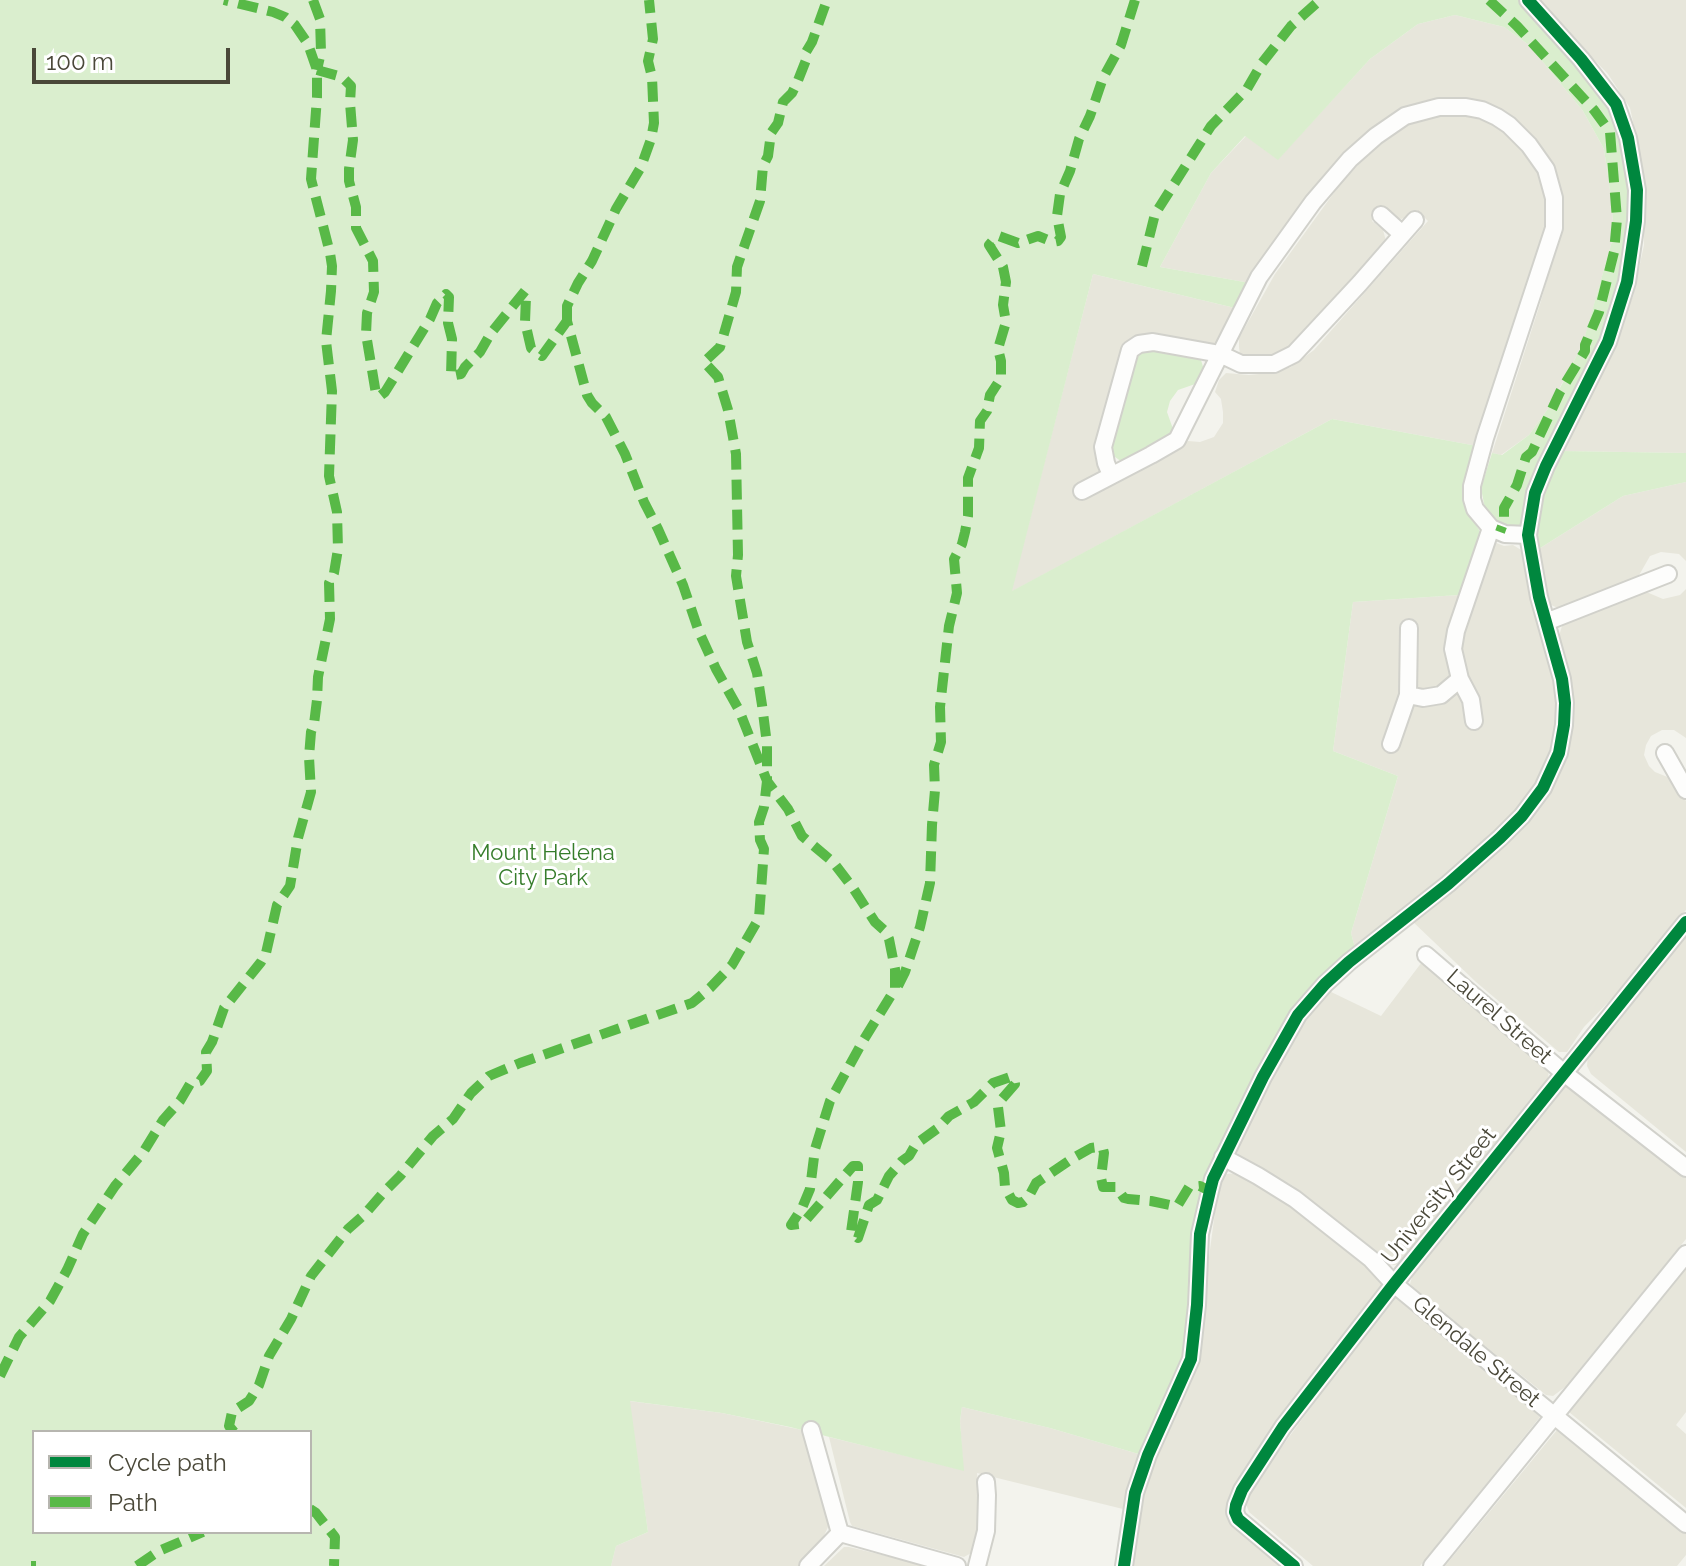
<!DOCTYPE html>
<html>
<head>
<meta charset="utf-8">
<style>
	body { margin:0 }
	#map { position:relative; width:1686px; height:1566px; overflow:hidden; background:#f3f3ed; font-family:Raleway,sans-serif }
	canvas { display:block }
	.legend { position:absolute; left:32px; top:1430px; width:280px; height:104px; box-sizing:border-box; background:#fff; border:2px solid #b7b6b0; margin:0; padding:10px 14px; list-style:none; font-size:24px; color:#4a4839 }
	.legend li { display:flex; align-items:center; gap:16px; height:40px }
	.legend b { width:40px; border:2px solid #b7b6b0 }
	.scale { position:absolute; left:32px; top:48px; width:198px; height:36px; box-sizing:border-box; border:4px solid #4a4839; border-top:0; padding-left:10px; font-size:24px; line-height:28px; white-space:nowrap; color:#4a4839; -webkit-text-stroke:6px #fff; paint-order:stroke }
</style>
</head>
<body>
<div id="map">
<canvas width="1686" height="1566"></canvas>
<ul class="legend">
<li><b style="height:10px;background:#00873e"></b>Cycle path</li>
<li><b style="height:10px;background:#58b947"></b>Path</li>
</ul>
<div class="scale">100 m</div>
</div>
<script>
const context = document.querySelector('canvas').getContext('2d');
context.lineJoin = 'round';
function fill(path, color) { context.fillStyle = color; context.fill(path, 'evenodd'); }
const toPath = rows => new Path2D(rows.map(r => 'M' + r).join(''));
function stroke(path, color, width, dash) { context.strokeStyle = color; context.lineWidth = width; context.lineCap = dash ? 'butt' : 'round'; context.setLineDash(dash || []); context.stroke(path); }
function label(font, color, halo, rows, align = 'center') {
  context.font = font + ' Raleway,sans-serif'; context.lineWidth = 6; context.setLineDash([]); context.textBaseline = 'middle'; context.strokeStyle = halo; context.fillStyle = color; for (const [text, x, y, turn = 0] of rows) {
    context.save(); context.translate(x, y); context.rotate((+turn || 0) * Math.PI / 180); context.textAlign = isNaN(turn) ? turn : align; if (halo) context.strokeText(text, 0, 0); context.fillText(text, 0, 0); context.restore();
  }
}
fill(toPath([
	[1539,0,1686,0,1686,453,1562,451,1609,354,1633,296,1644,245,1641,158,1630,108,1608,74,1551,16],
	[1455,15,1504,27,1529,45,1583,111,1604,149,1611,197,1614,234,1583,344,1550,406,1529,435,1501,455,1492,453,1540,304,1558,241,1561,223,1552,165,1539,143,1524,129,1488,108,1391,118,1250,283,1160,267,1211,173,1246,136,1278,159,1370,59,1418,24],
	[1453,112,1494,123,1531,152,1548,189,1550,223,1477,446,1332,419,1011,592,1093,274,1235,308,1218,341,1212,346,1206,347,1102,468,1101,474,1081,499,1188,441,1200,442,1214,437,1223,423,1223,412,1221,399,1215,392,1219,380,1226,373,1249,375,1269,373,1291,367,1314,350,1428,221,1417,210,1409,217,1401,219,1394,217,1383,208,1372,221,1383,230,1386,241,1383,247,1292,349,1263,359,1251,358,1240,355,1239,347,1239,338,1275,274,1341,183,1380,142,1404,123],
	[1686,482,1686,561,1679,554,1661,552,1650,556,1638,577,1558,608,1551,605,1542,585,1537,550,1623,496],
	[1484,538,1504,546,1513,545,1526,553,1561,704,1556,744,1528,801,1462,863,1355,948,1351,933,1398,776,1333,751,1353,602,1459,595],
	[1686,589,1686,738,1674,730,1662,730,1651,736,1646,745,1644,755,1649,766,1655,772,1670,778,1686,801,1686,910,1624,986,1584,1027,1567,1052,1559,1052,1476,982,1411,920,1518,827,1571,727,1573,704,1572,682,1559,636,1562,626,1568,622,1644,591,1663,599,1680,595],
	[1686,929,1686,1152,1597,1079,1591,1074,1587,1066,1588,1054],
	[1425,958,1549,1070,1548,1078,1503,1140,1401,1264,1394,1265,1388,1264,1293,1186,1245,1162,1237,1153,1240,1138,1284,1053,1306,1014,1327,990,1381,1016],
	[1572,1083,1686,1173,1686,1239,1565,1387,1553,1396,1546,1395,1414,1289,1410,1284,1412,1277,1555,1093,1563,1085],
	[1238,1173,1274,1192,1383,1278,1385,1284,1383,1292,1258,1450,1237,1486,1228,1505,1287,1566,1130,1566,1144,1482,1195,1362,1219,1182,1226,1174],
	[1686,1267,1686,1412,1676,1425,1686,1434,1686,1508,1569,1412],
	[1397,1297,1403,1298,1540,1417,1420,1566,1313,1566,1249,1512,1246,1504,1248,1493,1385,1306,1392,1299],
	[629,1401,722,1413,807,1431,828,1514,828,1527,821,1542,798,1566,611,1566,616,1546,648,1532],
	[962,1407,1050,1428,1142,1455,1127,1510,977,1473,981,1513,973,1552,964,1557,852,1526,850,1522,829,1437,963,1470,960,1421],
	[1557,1430,1686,1534,1686,1555,1677,1566,1445,1566],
	[844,1547,849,1547,928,1566,824,1566]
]), '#e7e6db');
fill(toPath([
	[0,0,1518,0,1580,71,1606,103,1616,122,1624,154,1630,202,1629,250,1615,306,1584,380,1534,472,1522,524,1508,528,1495,521,1485,509,1481,488,1492,453,1502,455,1529,435,1550,406,1567,375,1583,343,1614,234,1611,197,1604,149,1583,111,1529,45,1504,27,1455,15,1418,24,1370,59,1278,160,1245,136,1211,173,1160,267,1250,283,1235,308,1093,274,1012,591,1332,419,1477,446,1467,472,1463,488,1464,499,1466,509,1484,538,1459,595,1353,602,1333,751,1398,776,1351,933,1355,948,1322,978,1213,1166,1187,1354,1142,1455,1050,1428,962,1407,960,1421,964,1471,790,1427,722,1413,630,1401,648,1532,616,1546,611,1566,0,1566],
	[34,1432,310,1432,310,1532,34,1532],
	[1150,346,1196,356,1201,360,1204,370,1198,383,1178,390,1170,401,1167,412,1173,429,1170,438,1122,462,1111,454,1110,448,1135,355],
	[1562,451,1686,453,1686,482,1623,496,1537,550,1536,533,1537,513,1547,478]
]), '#daeece');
const minor = toPath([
	[1381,215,1402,234],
	[1111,475,1106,463,1103,447,1130,350,1139,344,1153,342,1220,354,1241,364,1274,364,1294,354,1360,283,1415,220],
	[1082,491,1151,455,1177,440,1259,277,1313,202,1350,159,1376,136,1405,116,1439,107,1466,107,1482,110,1497,117,1509,125,1529,145,1546,169,1554,198,1554,228,1485,438,1472,486,1472,499,1475,509,1491,528,1505,534,1528,535],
	[1546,622,1668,574],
	[1460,679,1471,700,1474,721],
	[1408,695,1423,698,1441,695,1460,679,1453,649,1456,631,1491,528],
	[1391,744,1408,695,1409,628],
	[1665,753,1686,790],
	[1426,955,1564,1073,1686,1168],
	[1223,1157,1258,1176,1295,1199,1371,1259,1394,1284,1686,1524],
	[840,1533,957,1566],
	[808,1566,840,1533,811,1430],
	[977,1566,986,1531,987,1495,986,1482],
	[1124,1566,1135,1493,1148,1455,1191,1359,1197,1305,1200,1234,1210,1191,1213,1179,1263,1077,1298,1015,1325,984,1349,962,1448,884,1500,838,1522,816,1543,788,1559,753,1564,725,1565,703,1562,679,1539,597,1528,535,1535,493,1546,466,1608,342,1627,282,1636,221,1637,190,1628,138,1616,104,1581,59,1528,0],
	[1294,1566,1238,1519,1235,1512,1236,1505,1242,1490,1283,1427,1394,1284,1686,922],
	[1432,1566,1686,1254]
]);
stroke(minor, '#d1d1cb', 20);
stroke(minor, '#fdfdfc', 16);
stroke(toPath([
	[313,0,320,19,321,52,317,70],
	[1489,0,1517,26,1594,110,1610,132,1617,219,1614,252,1599,312,1585,345,1585,351,1560,392,1532,452,1526,457,1517,485,1504,508,1504,521,1500,532],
	[317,70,342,77,351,86,350,103,353,140,349,169,349,181,356,207,356,228,373,261,374,292,367,313,366,334,376,394,380,396,385,392,430,319,437,303,446,294,449,297,448,323,452,339,451,376,461,374,465,367,480,352,491,333,525,291,526,297,525,322,531,348,536,352,542,356,567,321,587,395,592,403,606,417,625,454,644,502,658,529,683,585,699,632,716,669,739,710,767,781,788,809,802,836,833,862,853,888,875,922,885,931,889,939,895,969,895,989,863,1041,830,1101,815,1149,810,1189,802,1208,791,1225,799,1224,805,1221,853,1166,858,1166,858,1182,851,1232,858,1238,869,1205,877,1200,889,1176,902,1161,909,1156,916,1144,938,1128,949,1116,974,1102,993,1083,1010,1077,1014,1079,1015,1084,1001,1100,998,1107,1001,1131,997,1148,1004,1173,1005,1187,1012,1200,1018,1203,1023,1202,1028,1198,1036,1183,1073,1158,1091,1148,1099,1147,1103,1149,1104,1153,1101,1178,1103,1187,1116,1187,1124,1198,1128,1199,1151,1201,1175,1206,1178,1205,1189,1187,1200,1186,1210,1191],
	[1142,266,1155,214,1211,126,1247,89,1262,63,1291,26,1320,0],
	[567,321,567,306,578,283,592,261,616,209,641,167,651,139,654,123,652,77,648,61,653,39,649,0],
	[898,986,905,972,920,927,930,883,932,825,935,790,934,765,941,742,940,707,949,626,957,593,954,559,962,544,965,532,968,516,968,478,979,448,980,421,987,411,990,395,1001,378,1001,361,998,349,1006,322,1003,305,1006,282,1003,267,989,245,995,238,999,236,1018,243,1038,236,1053,242,1058,241,1061,237,1057,216,1060,194,1070,171,1079,139,1090,116,1103,78,1121,45,1135,0],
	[0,1376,19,1337,50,1301,67,1270,83,1234,115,1186,144,1151,163,1120,180,1101,190,1084,200,1081,207,1071,206,1052,212,1042,224,1008,261,962,266,953,277,905,290,886,298,838,311,792,309,757,311,732,314,724,317,700,318,677,330,619,329,583,334,573,338,549,337,512,329,476,332,391,326,341,331,291,332,266,330,253,311,179,317,97,317,70,308,44,295,25,285,17,273,12,224,0],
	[234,1432,229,1426,232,1412,249,1401,259,1385,269,1356,291,1319,311,1276,348,1229,365,1214,383,1193,400,1176,433,1136,453,1119,471,1093,489,1076,520,1063,692,1003,710,988,732,965,759,918,764,849,760,840,759,822,764,807,767,781,767,744,762,705,757,673,747,642,736,576,738,555,736,454,728,410,718,377,704,362,720,347,723,337,736,292,737,267,760,201,763,166,768,156,771,133,778,123,783,102,792,93,797,83,806,60,806,52,812,42,827,0],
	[310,1509,316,1513,335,1537,334,1566],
	[31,1566,36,1566],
	[137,1566,159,1551,203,1532]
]), '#58b947', 10, [20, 10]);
stroke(toPath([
	[1124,1566,1135,1493,1148,1455,1191,1359,1197,1305,1200,1234,1210,1191,1213,1179,1263,1077,1298,1015,1325,984,1349,962,1448,884,1500,838,1522,816,1543,788,1559,753,1564,725,1565,703,1562,679,1539,597,1528,535,1535,493,1546,466,1608,342,1627,282,1636,221,1637,190,1628,138,1616,104,1581,59,1528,0],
	[1294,1566,1238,1519,1235,1512,1236,1505,1242,1490,1283,1427,1394,1284,1686,922]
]), '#00873e', 12);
label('22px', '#367d2b', '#fff', [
	["Mount Helena",543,853],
	["City Park",543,878]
]);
label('22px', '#4a4839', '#fff', [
	["Laurel Street",1499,1017,41],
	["University Street",1439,1196,-51],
	["Glendale Street",1476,1352,40]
]);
</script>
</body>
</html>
